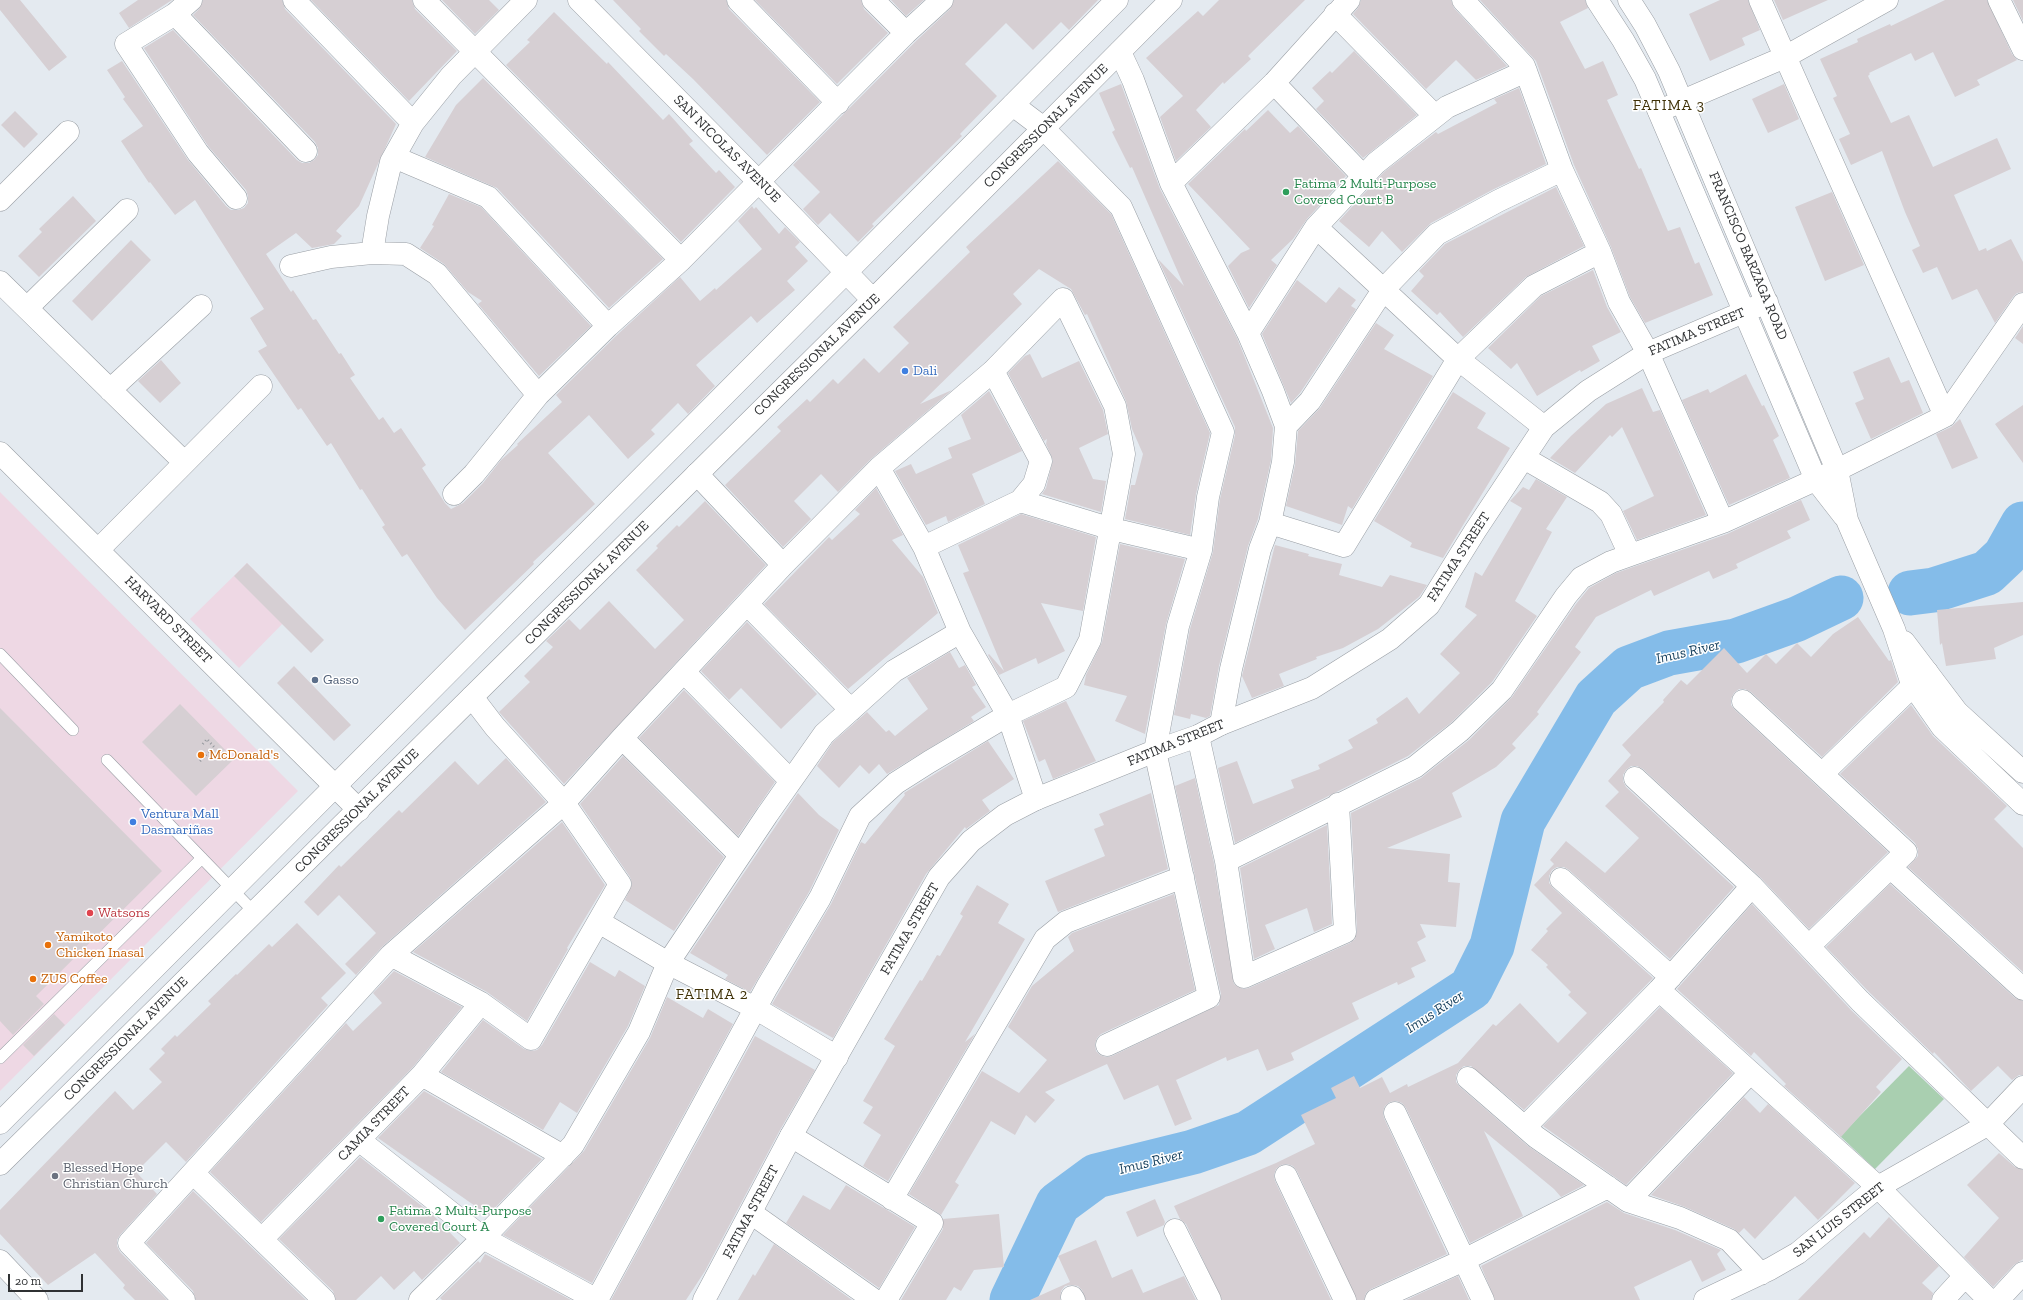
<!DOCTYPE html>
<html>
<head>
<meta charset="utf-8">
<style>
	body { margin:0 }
	#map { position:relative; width:2023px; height:1300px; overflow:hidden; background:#e4eaf0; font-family:"Zilla Slab",serif }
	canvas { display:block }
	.scale { position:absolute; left:8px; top:1274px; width:75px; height:18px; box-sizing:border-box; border:2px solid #2f3133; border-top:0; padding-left:5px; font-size:12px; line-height:14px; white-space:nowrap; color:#2f3133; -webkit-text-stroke:3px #fff; paint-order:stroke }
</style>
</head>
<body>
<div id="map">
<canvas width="2023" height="1300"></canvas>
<div class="scale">20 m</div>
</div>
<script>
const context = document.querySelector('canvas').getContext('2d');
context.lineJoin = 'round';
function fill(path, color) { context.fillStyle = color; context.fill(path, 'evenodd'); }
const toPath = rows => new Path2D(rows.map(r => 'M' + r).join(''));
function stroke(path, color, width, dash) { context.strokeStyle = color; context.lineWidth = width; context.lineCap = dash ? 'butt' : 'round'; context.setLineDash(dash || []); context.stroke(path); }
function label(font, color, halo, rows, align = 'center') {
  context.font = font + ' "Zilla Slab",serif'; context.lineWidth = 3; context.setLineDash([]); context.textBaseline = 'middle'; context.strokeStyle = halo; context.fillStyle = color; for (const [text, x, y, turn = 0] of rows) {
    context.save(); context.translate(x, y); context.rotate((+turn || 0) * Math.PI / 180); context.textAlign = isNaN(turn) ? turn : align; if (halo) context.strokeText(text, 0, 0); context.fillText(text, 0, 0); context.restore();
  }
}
fill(toPath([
	[0,492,298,791,0,1091],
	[247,563,295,611,239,668,190,619]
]), '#eed8e4');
fill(toPath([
	[1909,1066,1944,1099,1875,1169,1840,1136]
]), '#a9cfb0');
stroke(toPath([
	[1910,593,1934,590,1987,573,2005,556,2023,524],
	[1012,1300,1058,1204,1096,1176,1193,1152,1248,1133,1471,988,1492,946,1523,821,1596,698,1629,668,1669,653,1736,641,1797,619,1841,598]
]), '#84bce9', 45);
fill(toPath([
	[0,0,20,0,67,57,49,71,0,10],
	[138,0,172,0,129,28,119,13],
	[203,0,282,0,285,9,396,124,359,206,336,231,342,236,334,244,312,248,296,233,266,254,291,292,293,290,313,320,316,319,339,354,341,353,355,375,350,378,379,420,383,417,394,433,401,428,426,465,422,468,445,503,451,509,463,503,483,483,501,460,518,445,517,444,562,402,556,395,617,335,680,277,700,301,715,288,716,290,762,249,738,221,752,206,754,209,756,207,779,234,785,227,800,242,795,247,808,261,787,281,795,290,757,323,751,316,696,365,715,386,688,414,678,403,651,430,655,434,628,459,589,415,548,453,595,504,533,562,534,564,465,630,437,598,407,554,402,557,382,527,385,525,362,489,360,490,331,443,327,446,301,408,298,410,258,351,267,346,250,318,264,309,195,200,175,215,150,182,149,183,121,141,143,126,123,99,125,97,107,70,122,61,188,160,226,206,231,210,238,210,244,208,248,203,248,196,246,190,208,146,144,48,173,30,297,160,302,163,309,163,314,160,318,155,318,148,315,142,193,15,199,9],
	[311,0,412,0,415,9,457,51,409,101],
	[442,0,489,0,499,10,475,34],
	[613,0,726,0,729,9,820,102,767,155,693,79,666,54,664,56,639,31,641,29],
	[755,0,861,0,864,9,888,33,837,84],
	[891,0,924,0,906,16],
	[954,0,1098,0,1069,30,1061,22,1033,50,1006,23,965,64,997,96,960,134,962,136,872,224,874,226,858,242,830,213,818,225,803,209,820,192,793,165,915,42,950,9],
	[1219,0,1305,0,1248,56,1251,59,1224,84,1223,82,1196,110,1211,127,1176,161,1160,117,1183,96,1146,58,1198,11,1203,16],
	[1361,0,1451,0,1454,8,1507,66,1476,80,1456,60,1426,89,1353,14,1358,8],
	[1480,0,1585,0,1588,8,1560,22,1585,69,1603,61,1618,95,1607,100,1639,169,1641,168,1668,231,1680,227,1695,264,1699,262,1713,295,1645,323,1630,297,1611,247,1574,165,1536,61],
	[1720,0,1748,0,1760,30,1742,38,1745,45,1710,61,1689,14],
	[1774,0,1828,0,1783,20],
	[1945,0,1987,0,2012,54,2017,60,1977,80,1980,85,1955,97,1933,52,1915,61,1911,53,1869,73,1870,74,1868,76,1891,123,1909,115,1933,167,1997,138,2011,169,1954,195,1979,251,1986,248,1987,251,2011,239,2023,262,2023,292,2017,293,2013,297,1995,323,1977,289,1952,300,1937,267,1923,273,1912,250,1920,246,1905,212,1882,151,1851,165,1839,139,1850,134,1833,98,1837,96,1820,59,1858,42,1857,39,1890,24,1891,26],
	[2013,0,2023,0,2023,21],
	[554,12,607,64,608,62,663,120,669,114,693,141,689,144,716,173,719,170,735,187,681,242,506,65,530,42,527,40],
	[1354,51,1417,115,1363,158,1316,109,1324,101,1312,88,1330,71,1332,73],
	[483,78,663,259,609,308,497,188,425,157,456,105],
	[1121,84,1160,189,1237,338,1273,428,1271,460,1258,519,1248,546,1219,666,1210,716,1206,718,1191,714,1190,719,1174,715,1190,629,1213,552,1220,499,1235,435,1235,427,1158,259,1184,286,1132,167,1130,168,1112,132,1115,130,1099,93],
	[1784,84,1799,119,1768,133,1752,99],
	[1519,88,1546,164,1492,190,1431,223,1402,252,1382,231,1369,247,1339,221,1384,172,1436,132,1438,134,1497,103,1494,99],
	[1268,110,1290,133,1298,126,1346,176,1307,219,1293,239,1271,260,1277,265,1249,308,1228,266,1241,253,1250,249,1188,184,1245,129,1246,131],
	[15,111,38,134,24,148,1,125],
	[1058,161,1111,214,1210,433,1196,494,1190,535,1125,519,1131,485,1135,485,1143,454,1132,429,1126,401,1087,314,1085,315,1071,289,1039,269,1013,294,1022,304,920,404,952,390,871,459,838,492,821,474,794,501,811,519,783,547,725,485,781,431,777,427,807,399,810,402,833,379,838,384,864,358,879,373,909,343,893,327,970,252,966,247],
	[1556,187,1584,246,1526,277,1463,337,1440,312,1437,315,1411,291,1424,276,1419,271,1445,244],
	[1832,192,1864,265,1825,281,1795,207],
	[449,194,481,207,591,326,539,376,478,304,482,301,468,292,444,264,420,248,434,226,432,225],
	[73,196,96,221,39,277,18,256,42,232,39,229],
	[131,240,151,260,92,321,72,301],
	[1593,270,1607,307,1621,332,1592,346,1600,361,1581,372,1580,370,1537,396,1517,363,1511,369,1488,348,1541,296],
	[1297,280,1326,303,1339,287,1356,300,1351,306,1356,309,1300,393,1291,403,1262,334],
	[1376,323,1394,335,1384,349,1433,376,1352,509,1348,506,1342,525,1286,506,1295,465,1298,431,1320,408],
	[2023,326,2023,344,2015,338],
	[1030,354,1042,378,1079,361,1103,410,1108,434,1079,448,1093,479,1106,481,1101,512,1042,494,1046,488,1053,460,1046,444,1047,439,1044,441,1008,373,1025,356],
	[1889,357,1901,383,1909,380,1923,413,1871,439,1855,403,1864,399,1853,372],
	[161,360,181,383,160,403,138,381],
	[1746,374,1762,406,1764,405,1779,436,1773,440,1790,478,1729,505,1682,400,1708,389,1710,393],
	[1642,388,1653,412,1660,410,1706,515,1637,540,1623,511,1654,496,1622,427,1612,437,1610,435,1575,473,1550,458,1571,436,1606,404],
	[989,391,1022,451,972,474,985,504,948,522,946,516,926,525,895,471,911,464,916,474,952,458,948,448,971,439,961,415],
	[1453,392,1486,413,1477,428,1510,448,1443,558,1410,547,1412,543,1374,521],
	[2023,405,2023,463,1995,424],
	[1960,419,1978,458,1952,469,1936,434,1951,427],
	[1536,479,1567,497,1546,529,1552,532,1515,601,1537,616,1492,682,1452,722,1408,756,1235,843,1218,768,1237,761,1253,804,1294,788,1291,780,1320,769,1318,765,1353,748,1348,740,1378,723,1376,719,1407,697,1419,714,1460,673,1440,654,1477,615,1465,607,1475,572,1482,576,1522,508,1510,501,1523,487,1529,490],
	[876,488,903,535,892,540,923,577,938,613,848,689,764,604,829,537,832,540,860,514,855,510],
	[1801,500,1810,520,1787,531,1791,538,1736,564,1738,568,1713,579,1709,571,1654,596,1651,590,1596,617,1575,647,1581,652,1537,712,1539,714,1512,744,1516,748,1496,767,1452,793,1462,817,1387,848,1450,854,1448,882,1460,883,1456,927,1420,924,1426,937,1417,942,1426,961,1411,968,1415,977,1398,985,1397,982,1352,1003,1359,1019,1291,1053,1294,1060,1267,1071,1258,1049,1227,1061,1226,1057,1176,1080,1192,1119,1175,1126,1158,1085,1124,1100,1107,1064,1045,1092,1055,1100,1035,1123,1026,1115,1015,1135,991,1121,955,1182,959,1185,941,1215,909,1194,982,1071,1019,1093,1047,1060,1008,1027,1032,986,1074,951,1068,937,1072,933,1174,894,1195,990,1101,1034,1097,1038,1095,1044,1096,1051,1100,1055,1106,1057,1112,1056,1219,1005,1221,994,1175,786,1195,778,1214,863,1234,984,1243,989,1249,988,1350,943,1355,939,1357,931,1351,813,1421,778,1469,740,1512,697,1576,604,1589,588,1616,573,1727,534],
	[705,501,766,565,564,784,499,712,530,682,524,676,553,647,546,641,569,619,580,630,609,601,655,649,684,620,636,570,658,548,656,546,677,525,679,527],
	[1021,514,1096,537,1083,611,1041,603,1065,651,1038,664,1036,658,999,675,988,655,989,654,1004,671,963,573,969,571,958,545],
	[1120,544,1185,559,1166,624,1145,734,1115,721,1127,696,1084,685,1086,675,1102,642],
	[1275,545,1309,554,1308,556,1342,564,1339,575,1382,587,1390,575,1427,585,1419,597,1378,629,1343,648,1316,657,1317,659,1279,674,1284,686,1252,698,1242,676],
	[247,563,324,640,311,653,234,576],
	[2023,602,2023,635,1994,648,1996,659,1946,666,1942,643,1940,645,1937,610],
	[1858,617,1889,661,1891,660,1898,682,1822,757,1751,692,1745,689,1739,689,1734,693,1731,699,1731,705,1735,710,1888,852,1809,929,1760,877,1643,769,1637,766,1631,766,1626,770,1623,775,1623,781,1626,787,1734,887,1670,959,1569,870,1564,867,1557,867,1552,870,1549,876,1549,883,1553,888,1653,978,1524,1110,1471,1066,1464,1066,1459,1070,1456,1075,1456,1082,1460,1087,1528,1146,1584,1185,1561,1197,1554,1189,1484,1131,1523,1216,1470,1243,1406,1108,1402,1103,1396,1101,1390,1102,1385,1106,1383,1112,1384,1118,1447,1254,1371,1289,1366,1293,1364,1300,1357,1300,1297,1171,1293,1166,1287,1164,1281,1165,1276,1169,1274,1175,1275,1181,1331,1300,1222,1300,1186,1224,1180,1219,1174,1206,1276,1163,1315,1144,1301,1115,1336,1098,1331,1088,1354,1076,1360,1088,1382,1077,1390,1093,1407,1084,1408,1087,1458,1063,1493,1024,1496,1026,1520,1003,1558,1043,1587,1013,1568,995,1571,992,1546,967,1548,965,1531,950,1548,931,1546,929,1562,913,1534,885,1554,864,1550,860,1566,841,1605,873,1639,838,1605,806,1619,792,1608,781,1631,755,1622,745,1664,702,1663,700,1681,680,1687,685,1724,648,1747,673,1766,654,1776,664,1797,643,1811,657,1833,634],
	[747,622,817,694,781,729,741,688,729,700,701,671],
	[950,652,959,668,965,665,976,685,972,687,986,707,971,717,974,721,887,774,879,764,869,774,860,765,839,788,817,766,833,742,867,712,886,732,889,730,895,736,928,709,907,678],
	[294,666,351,725,334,741,277,683],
	[684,690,775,782,738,836,639,738],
	[1066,701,1096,761,1053,779,1045,759,1039,762,1023,721],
	[180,704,234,759,196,796,142,742],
	[1911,705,1933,736,2007,806,1994,819,2023,848,2023,972,1908,867,1918,856,1918,849,1915,843,1840,774],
	[0,708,162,871,36,996,44,1004,13,1035,0,1021],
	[988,741,1014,779,982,800,990,811,966,829,965,827,926,874,833,1038,772,1004,831,904,861,842,865,844,905,795,904,793],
	[623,756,724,857,674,931,625,900,632,884,630,877,580,804],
	[506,758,546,802,383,946,356,975,345,964,376,933,339,895,318,916,304,902,339,865,341,867,399,810,402,813,455,761,478,785],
	[798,793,819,815,839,830,809,892,750,992,725,979,728,975,690,953],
	[1151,793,1168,869,1058,912,1045,881,1105,856,1094,829,1104,825,1099,814],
	[562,822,605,885,567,948,568,949,527,1021,487,992,413,952],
	[1327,825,1332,924,1314,932,1307,908,1265,925,1275,949,1254,959,1240,868],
	[1890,884,2015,998,2023,1001,2023,1075,2019,1075,2012,1080,1998,1066,1971,1091,1934,1052,1933,1054,1869,992,1826,947],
	[977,885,1009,904,998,923,1025,939,965,1042,975,1034,888,1181,863,1166,881,1135,863,1123,873,1107,863,1101,895,1046,884,1039,920,980,922,981,937,955,940,956,963,916,960,914],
	[1752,904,1851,1010,1902,1059,1876,1087,1881,1092,1841,1137,1784,1086,1786,1084,1754,1052,1751,1056,1677,989],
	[297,923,346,973,321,998,328,1005,186,1162,166,1142,136,1172,157,1194,120,1235,117,1240,117,1246,120,1252,167,1300,135,1300,123,1288,125,1285,95,1253,48,1285,0,1234,0,1210,115,1091,133,1110,162,1082,149,1069,165,1053,161,1049,175,1035,177,1037,211,1004,208,1001,236,974,237,975,269,944,272,947],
	[590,962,615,977,619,970,645,986,628,1026,577,1113,560,1102,543,1130,441,1072,483,1020,524,1049,531,1051,537,1050,542,1045],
	[394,971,462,1007,413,1067,261,1222,210,1172,346,1023,353,1031,382,1003,373,993],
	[667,997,703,1018,708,1009,733,1024,592,1283,503,1235,584,1151,650,1038],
	[1660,1007,1733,1073,1626,1185,1543,1126],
	[54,1014,65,1025,34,1056,23,1045],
	[755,1036,815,1070,780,1130,705,1271,686,1300,611,1300],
	[424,1091,542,1159,488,1215,378,1138],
	[1744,1097,1760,1113,1768,1104,1855,1183,1818,1220,1795,1196,1755,1239,1744,1228,1739,1233,1734,1229,1685,1207,1651,1195],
	[1999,1153,2015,1167,2023,1170,2023,1259,2014,1265,1993,1287,1964,1257,1999,1218,1967,1185],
	[360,1157,432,1214,460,1243,422,1280,414,1271,394,1290,381,1276,356,1300,336,1300,333,1291,279,1239],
	[846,1185,915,1227,879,1288,786,1223,803,1195,830,1210],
	[193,1191,306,1300,196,1300,193,1291,146,1243],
	[1155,1199,1165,1222,1164,1225,1137,1237,1126,1212],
	[1607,1202,1624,1213,1675,1230,1721,1250,1717,1254,1726,1270,1702,1282,1691,1260,1634,1287,1640,1300,1495,1300,1481,1266],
	[999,1214,1004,1267,974,1270,961,1291,954,1287,946,1300,901,1300,943,1229,943,1219],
	[1889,1217,1939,1266,1922,1283,1933,1293,1931,1300,1798,1300,1864,1232,1870,1238],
	[1096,1240,1112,1278,1132,1269,1143,1293,1184,1276,1196,1300,1086,1300,1082,1290,1078,1286,1072,1285,1065,1286,1061,1291,1060,1300,1030,1300,1070,1282,1058,1256],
	[774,1244,852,1300,738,1300,753,1274,755,1276],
	[485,1254,571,1300,442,1300,440,1298,478,1261,480,1263],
	[1458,1276,1469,1300,1406,1300]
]), '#d6cfd3');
const lane = toPath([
	[0,654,73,730],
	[107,760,255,913],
	[0,1058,202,858]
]);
const street = toPath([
	[191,0,175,14,126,44,198,153,236,198],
	[294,0,413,123],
	[424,0,681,260],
	[738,0,838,103],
	[873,0,906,33],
	[1463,0,1524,66,1562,170,1600,252,1619,302,1648,353,1723,522],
	[1760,0,1945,416],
	[1999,0,2023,49],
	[175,14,306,151],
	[1335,14,1435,116],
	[1120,52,1133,80,1171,183,1248,333,1273,391,1286,426],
	[1274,83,1364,177],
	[1013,105,1042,127,1121,207,1223,432,1208,497,1201,550,1178,626,1155,751,1209,997,1107,1045],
	[1659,111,1785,57,1887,0],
	[394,157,488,197,608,326],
	[1171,183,1274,83,1349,0],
	[0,200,68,132],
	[1316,227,1458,359,1544,427],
	[372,253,378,216,391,162,413,123,451,76,526,0],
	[291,266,331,257,372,253,406,254,437,274,538,395],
	[0,282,184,462],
	[27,308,127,210],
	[1248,333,1316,227,1376,163,1447,107,1526,71],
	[110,390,201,306],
	[0,453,359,810],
	[1524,458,1600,502,1611,514,1630,555],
	[879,468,924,547,960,632,1008,715,1036,799],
	[697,474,783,565],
	[454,494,474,474,538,395,608,326,681,260,906,33,942,0],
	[1020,501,1112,529,1201,550],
	[1270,523,1344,546,1458,359,1534,286,1600,252],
	[924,547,1020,501,1034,484,1041,461,993,371],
	[98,550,261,386],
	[747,604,851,710],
	[684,672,791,781],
	[1743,701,1906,852,1809,946],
	[1221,724,1231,669,1260,549,1270,523,1283,462,1286,426,1310,401,1383,290,1437,234,1498,201,1562,170],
	[1198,736,1226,861,1244,977,1345,932,1338,804],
	[622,738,740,855],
	[1822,774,1927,672],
	[1635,778,1752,886,1860,1001,2023,1158],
	[1226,861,1415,767,1460,731,1502,690,1566,596,1581,578,1611,562,1723,522,1837,470,1945,416,2023,304],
	[1891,868,2023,989],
	[1561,879,1671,977],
	[599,922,668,963,755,1008,837,1057],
	[391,955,481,1003,531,1039,620,884,564,803,495,727,472,697],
	[1659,990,1878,1187,1989,1300],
	[422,1075,563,1156],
	[1468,1078,1536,1137,1628,1201,1680,1218,1729,1240,1761,1274],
	[1395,1113,1483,1300],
	[1525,1127,1659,990,1752,886],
	[791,1136,932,1223,886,1300],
	[359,1140,483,1238,597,1300],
	[194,1174,324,1300],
	[1286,1176,1345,1300],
	[892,1199,1045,939,1066,922,1183,877],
	[1628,1201,1750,1073],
	[751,1213,874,1300],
	[1175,1230,1210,1300],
	[262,1239,422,1075,481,1003],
	[1072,1297,1074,1300],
	[184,1300,129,1243,391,955,564,803,622,738,783,565,879,468,993,371,1063,299,1115,406,1124,454,1090,640,1066,687,1008,715,929,762,896,783,860,816,820,898,767,987,597,1300],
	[420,1300,483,1238,573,1145,639,1032,668,963,767,815,824,734,894,671,960,632],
	[1376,1300,1464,1260,1608,1187],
	[1705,1300,1770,1269,1798,1253,1878,1187,1987,1125,2023,1087],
	[1943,1300,1965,1276],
	[1998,1300,2023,1273]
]);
const secondary = toPath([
	[579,0,759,182,873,300],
	[1597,0,1623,40,1645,79,1816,480,1844,516],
	[1629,0,1645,25,1669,71,1837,470,1847,520,1894,629,1912,684,1942,727,2023,804],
	[1904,642,1957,712,2023,772],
	[0,1123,1117,0],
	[0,1164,873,300,1171,0],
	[0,1261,37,1300],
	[704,1300,791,1136,939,877,971,841,1005,815,1036,799,1155,751,1198,736,1221,724,1312,688,1390,639,1429,605,1475,531,1544,427,1588,391,1648,353,1767,302]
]);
stroke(lane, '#999ea4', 12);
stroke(street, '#999ea4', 23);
stroke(secondary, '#999ea4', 23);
stroke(toPath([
	[200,761,214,747,207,739,201,746]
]), '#93979c', 2.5, [1, 3]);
stroke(lane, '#fff', 11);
stroke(street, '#fff', 22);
stroke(secondary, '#fff', 22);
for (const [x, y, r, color] of [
	[1286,192,4,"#2e9e5b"],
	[905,371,4,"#3f7fe0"],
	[315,680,4,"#5c6f8a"],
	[201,755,4,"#e8710a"],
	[133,822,4,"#3f7fe0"],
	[90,913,4,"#e0444e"],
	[48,945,4,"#e8710a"],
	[33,979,4,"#e8710a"],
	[55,1176,4,"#6b7280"],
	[381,1219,4,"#2e9e5b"]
]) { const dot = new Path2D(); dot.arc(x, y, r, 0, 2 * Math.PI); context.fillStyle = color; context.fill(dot); stroke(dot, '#fff', 1.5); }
label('14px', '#2f3133', '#fff', [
	["CONGRESSIONAL AVENUE",1046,126,-45],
	["SAN NICOLAS AVENUE",727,149,45],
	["FRANCISCO BARZAGA ROAD",1748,256,67],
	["FATIMA STREET",1697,332,-23],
	["CONGRESSIONAL AVENUE",817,355,-44],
	["FATIMA STREET",1459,557,-57],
	["CONGRESSIONAL AVENUE",587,583,-45],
	["HARVARD STREET",168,620,45],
	["FATIMA STREET",1176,743,-22],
	["CONGRESSIONAL AVENUE",357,811,-45],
	["FATIMA STREET",910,929,-60],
	["CONGRESSIONAL AVENUE",126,1039,-45],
	["CAMIA STREET",374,1124,-46],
	["FATIMA STREET",751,1212,-62],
	["SAN LUIS STREET",1839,1220,-38]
]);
label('14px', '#27864d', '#fff', [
	["Fatima 2 Multi-Purpose",1294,184],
	["Covered Court B",1294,200],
	["Fatima 2 Multi-Purpose",389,1211],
	["Covered Court A",389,1227]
], 'left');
label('14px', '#366cbe', '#fff', [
	["Dali",913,371],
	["Ventura Mall",141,814],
	["Dasmariñas",141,830]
], 'left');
label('14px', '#4e5e75', '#fff', [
	["Gasso",323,680]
], 'left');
label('14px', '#c56008', '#fff', [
	["McDonald's",209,755],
	["Yamikoto",56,937],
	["Chicken Inasal",56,953],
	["ZUS Coffee",41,979]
], 'left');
label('14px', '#be3a42', '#fff', [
	["Watsons",98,913]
], 'left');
label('14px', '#5b616d', '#fff', [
	["Blessed Hope",63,1168],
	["Christian Church",63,1184]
], 'left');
context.letterSpacing = '1px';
label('15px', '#3f3107', '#fff', [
	["FATIMA 3",1669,106],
	["FATIMA 2",712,995]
]);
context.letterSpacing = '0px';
label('italic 15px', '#143e5c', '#fff', [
	["Imus River",1688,652,-13],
	["Imus River",1435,1012,-33],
	["Imus River",1151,1162,-14]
]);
</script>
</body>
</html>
